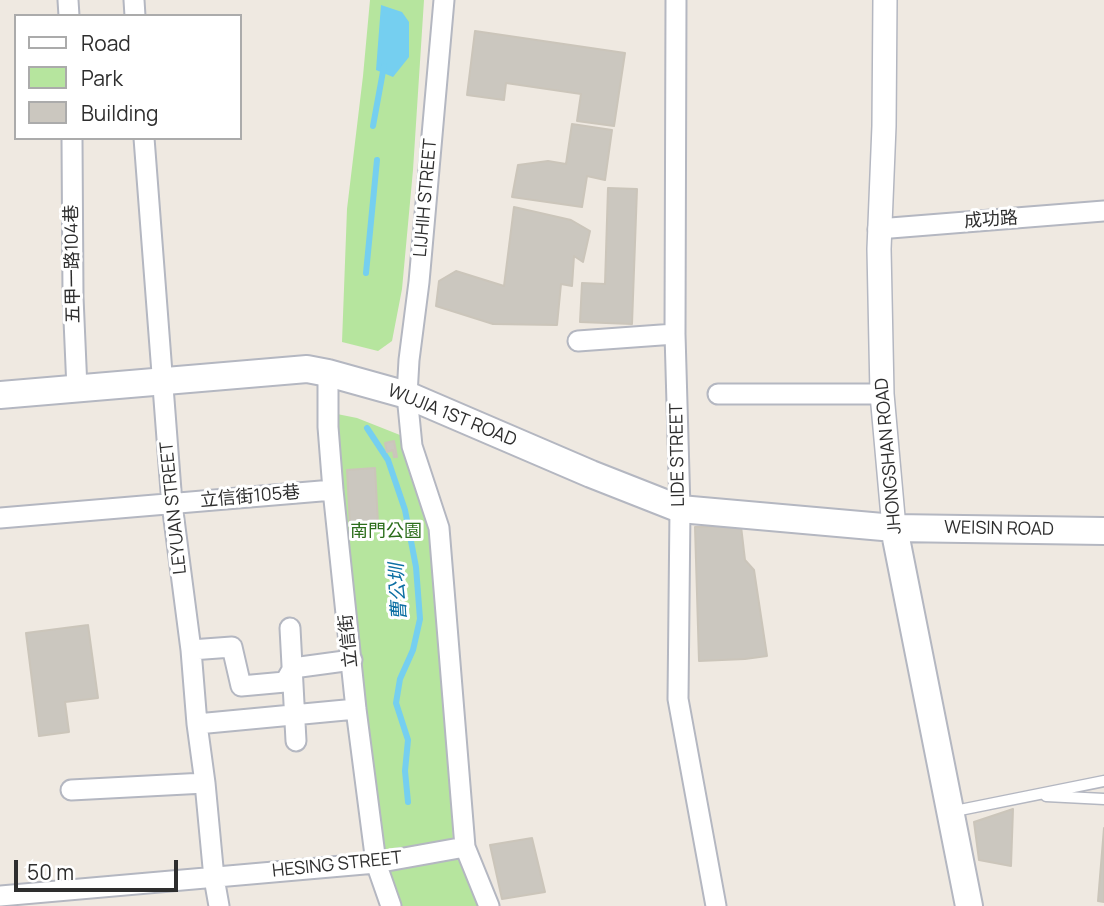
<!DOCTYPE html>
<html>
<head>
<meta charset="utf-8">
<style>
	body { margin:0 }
	#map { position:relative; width:1104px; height:906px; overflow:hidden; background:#efe9e1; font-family:Manrope,sans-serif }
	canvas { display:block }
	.legend { position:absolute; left:14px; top:14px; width:228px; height:126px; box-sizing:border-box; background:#fff; border:2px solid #ababab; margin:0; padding:9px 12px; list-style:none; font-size:21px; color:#2e2e2e }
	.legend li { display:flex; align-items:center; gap:14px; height:35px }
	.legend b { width:35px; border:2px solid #ababab }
	.scale { position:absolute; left:14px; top:860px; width:164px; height:32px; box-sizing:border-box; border:4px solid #2e2e2e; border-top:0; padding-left:9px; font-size:21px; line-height:24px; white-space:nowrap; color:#2e2e2e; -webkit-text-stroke:5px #fff; paint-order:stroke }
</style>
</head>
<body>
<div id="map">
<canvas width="1104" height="906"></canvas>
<ul class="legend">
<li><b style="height:9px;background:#fff"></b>Road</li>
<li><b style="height:19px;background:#b6e59e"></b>Park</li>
<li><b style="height:19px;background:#cbc7bf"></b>Building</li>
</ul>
<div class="scale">50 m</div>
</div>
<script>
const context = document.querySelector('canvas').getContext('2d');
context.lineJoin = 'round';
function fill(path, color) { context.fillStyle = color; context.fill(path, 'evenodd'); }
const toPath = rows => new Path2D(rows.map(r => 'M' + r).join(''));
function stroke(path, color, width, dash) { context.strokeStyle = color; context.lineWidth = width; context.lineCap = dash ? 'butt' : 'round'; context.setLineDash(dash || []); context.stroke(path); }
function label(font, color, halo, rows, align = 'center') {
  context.font = font + ' Manrope,"Noto Sans TC",sans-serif'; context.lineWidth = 6; context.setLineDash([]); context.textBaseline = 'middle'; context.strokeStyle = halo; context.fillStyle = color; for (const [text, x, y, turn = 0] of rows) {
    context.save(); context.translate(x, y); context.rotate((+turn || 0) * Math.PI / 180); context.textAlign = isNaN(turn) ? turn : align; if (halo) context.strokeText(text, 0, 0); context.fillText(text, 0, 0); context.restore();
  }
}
fill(toPath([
	[370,0,424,0,413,170,402,289,392,341,378,351,342,342,347,209,363,76],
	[337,414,357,418,405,437,426,514,441,636,453,839,479,906,398,906,391,889,370,750,342,521]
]), '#b6e59e');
fill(toPath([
	[381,5,402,12,409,22,409,57,393,77,376,70]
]), '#75cff0');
stroke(toPath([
	[373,126,384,66],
	[366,273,377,160],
	[367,428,388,460,405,510,416,567,420,619,413,650,400,679,396,703,408,740,405,771,408,802]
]), '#75cff0', 6);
const building = toPath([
	[475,31,625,53,614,126,577,121,581,94,506,83,504,100,467,95,475,31],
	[572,124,612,130,605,180,587,176,582,207,512,197,518,165,548,161,566,164,572,124],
	[608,188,637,189,632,324,580,322,582,283,605,284,608,188],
	[514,207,571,220,590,231,583,262,574,256,572,286,561,284,557,325,493,324,436,306,439,281,456,271,504,286,514,207],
	[394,441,397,457,394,457,393,450,387,452,385,443,394,441],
	[375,468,378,523,350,525,347,470,375,468],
	[741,526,745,560,754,570,767,656,745,659,699,661,695,527,741,526],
	[88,625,98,698,65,702,69,732,39,736,26,633,88,625],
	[1013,809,1011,866,979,860,974,822,1013,809],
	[1104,828,1104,902,1098,901,1104,828],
	[532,838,545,892,502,899,490,845,532,838]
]);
fill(building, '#cbc7bf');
stroke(building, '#cbc5ba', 2);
const service = toPath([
	[1046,796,1104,799],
	[950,812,1104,781]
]);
const minor = toPath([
	[68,0,69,16],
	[134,0,135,16],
	[444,0,419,282,409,360,407,395,412,446,439,528,465,847,489,906],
	[676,0,675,334,680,509,678,699,716,906],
	[72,138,73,297,77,389],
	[144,138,172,504,191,650,197,724,205,783,214,878,219,906],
	[878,229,1104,211],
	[578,341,675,334],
	[328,373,328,427,333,490,356,709,376,863,391,906],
	[718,394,882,394],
	[0,518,333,490],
	[290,628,296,741],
	[191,650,232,647,241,686,285,682,293,668,352,660],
	[197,724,356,709],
	[71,790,205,783],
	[0,896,376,863,465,847]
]);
const tertiary = toPath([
	[885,0,884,126,879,249,882,394,894,528]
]);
const secondary = toPath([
	[0,395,307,369,328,373,407,395,591,474,680,509,894,528,1104,531],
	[894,528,969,906]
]);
stroke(service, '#b4b7c1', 13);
stroke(minor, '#b4b7c1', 23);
stroke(tertiary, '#b4b7c1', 26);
stroke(secondary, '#b4b7c1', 30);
stroke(service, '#fff', 10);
stroke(minor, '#fff', 19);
stroke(tertiary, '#fff', 23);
stroke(secondary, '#fff', 26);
label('18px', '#2e2e2e', '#fff', [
	["LIJHIH STREET",426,198,-85],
	["成功路",991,220,-4],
	["五甲一路104巷",73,264,-91],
	["WUJIA 1ST ROAD",452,416,22],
	["LIDE STREET",678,455,-91],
	["JHONGSHAN ROAD",889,456,-95],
	["立信街105巷",250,497,-5],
	["LEYUAN STREET",174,508,-96],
	["WEISIN ROAD",999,529,1],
	["立信街",349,641,-96],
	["HESING STREET",337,865,-6]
]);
label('18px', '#2c6e1b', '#fff', [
	["南門公園",386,532]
]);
label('italic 19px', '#0d6fa3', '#fff', [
	["曹公圳",399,592,-93]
]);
</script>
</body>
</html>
